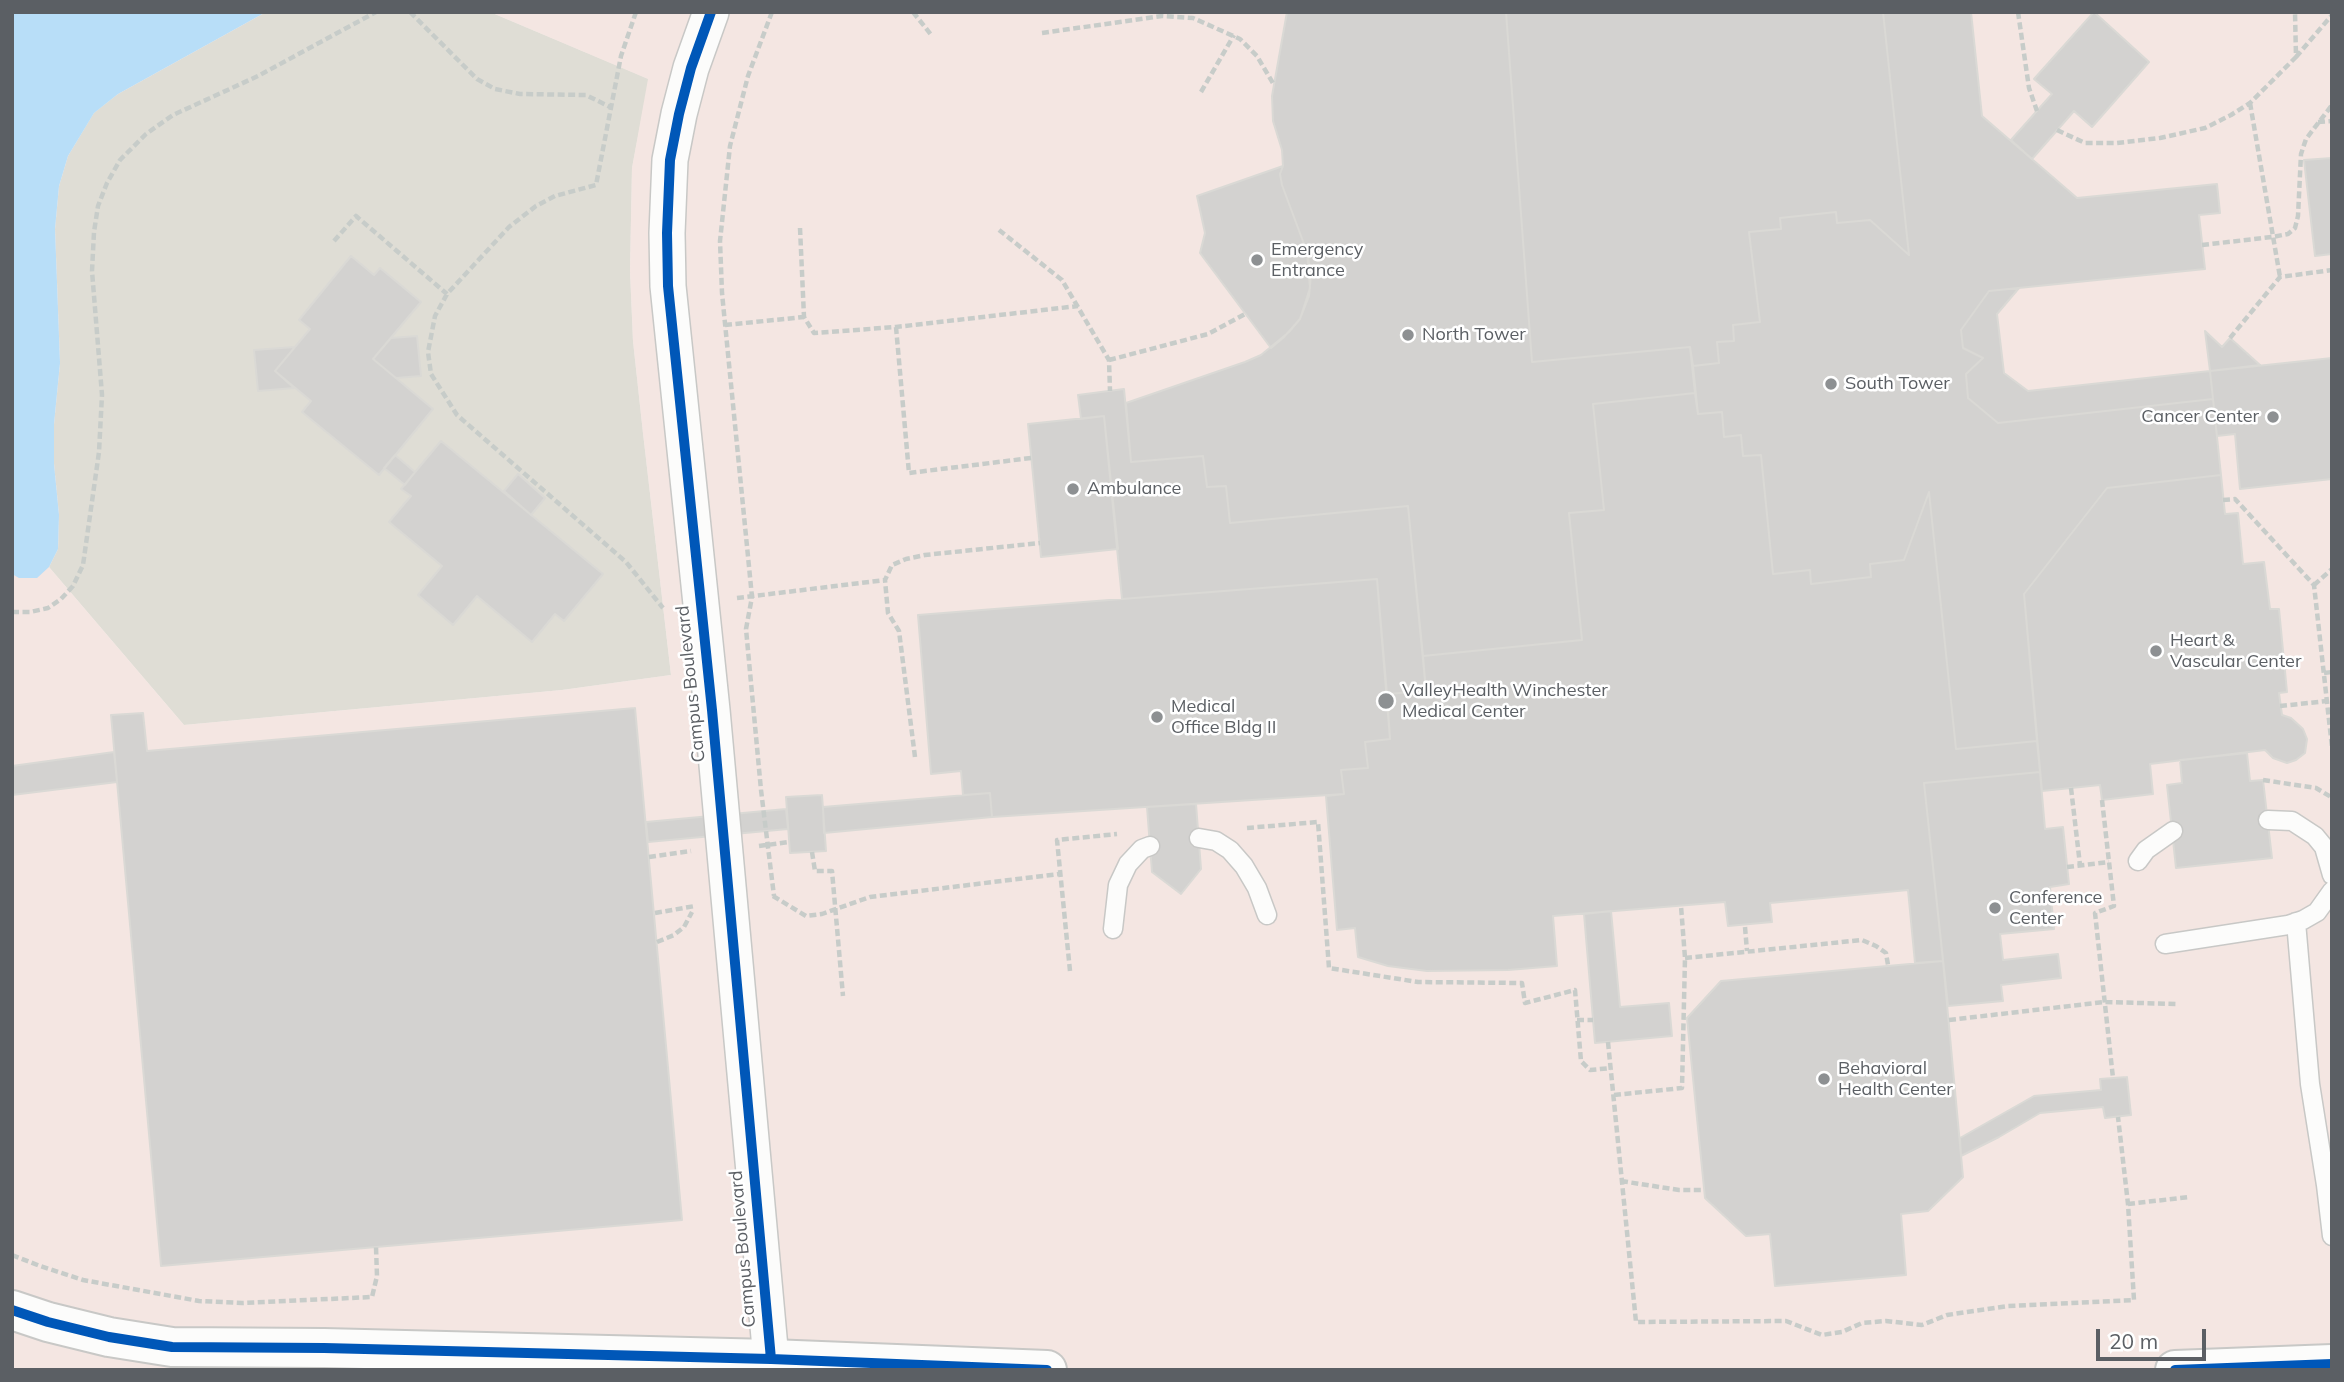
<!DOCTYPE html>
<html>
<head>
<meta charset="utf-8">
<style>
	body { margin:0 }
	#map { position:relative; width:2344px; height:1382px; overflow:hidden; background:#ebebe6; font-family:Mulish,sans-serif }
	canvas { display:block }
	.frame { position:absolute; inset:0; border:14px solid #5b5f64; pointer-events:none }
	.scale { position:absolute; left:2096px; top:1329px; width:110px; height:32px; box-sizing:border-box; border:4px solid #5b5f64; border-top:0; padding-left:9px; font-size:21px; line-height:24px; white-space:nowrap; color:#5b5f64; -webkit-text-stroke:5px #fff; paint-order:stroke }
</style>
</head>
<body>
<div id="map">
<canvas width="2344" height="1382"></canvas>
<div class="frame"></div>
<div class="scale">20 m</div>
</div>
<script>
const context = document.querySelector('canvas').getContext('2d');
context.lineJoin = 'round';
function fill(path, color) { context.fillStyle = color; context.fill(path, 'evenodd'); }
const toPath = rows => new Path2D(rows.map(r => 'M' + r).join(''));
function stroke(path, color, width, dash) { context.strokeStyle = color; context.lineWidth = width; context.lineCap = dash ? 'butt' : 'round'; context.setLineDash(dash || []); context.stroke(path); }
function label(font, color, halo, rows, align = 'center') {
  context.font = font + ' Mulish,sans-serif'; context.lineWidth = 5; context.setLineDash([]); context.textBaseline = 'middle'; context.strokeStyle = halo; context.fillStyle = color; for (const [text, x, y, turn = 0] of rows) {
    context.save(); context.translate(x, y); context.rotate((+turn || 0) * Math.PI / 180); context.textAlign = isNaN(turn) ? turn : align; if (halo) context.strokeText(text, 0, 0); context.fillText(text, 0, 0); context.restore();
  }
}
fill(toPath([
	[266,12,490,12,649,79,632,168,630,271,633,341,643,433,671,675,562,690,184,725,49,567,58,549,59,515,54,464,54,424,60,363,55,229,59,186,68,156,94,113,118,94]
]), '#dfddd5');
fill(toPath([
	[12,12,266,12,118,94,94,112,68,156,59,186,55,229,60,363,54,424,54,464,59,515,58,549,49,567,184,725,562,690,671,675,643,433,633,341,630,271,632,168,648,79,490,12,2332,12,2332,1370,12,1370]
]), '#f4e6e2');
fill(toPath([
	[12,12,266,12,118,94,94,113,68,156,59,186,55,229,60,363,54,424,54,464,59,515,58,549,49,567,37,578,19,578,12,574]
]), '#b8def8');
const building = toPath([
	[1287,12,1506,12,1532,362,1690,347,1695,393,1593,404,1604,510,1569,513,1582,640,1423,656,1408,506,1230,523,1226,486,1207,487,1203,456,1131,462,1126,403,1245,362,1261,355,1289,332,1300,319,1309,296,1311,275,1307,252,1282,185,1280,174,1283,166,1282,150,1273,121,1272,96,1287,12],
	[1506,12,1883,12,1909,255,1870,220,1837,223,1836,212,1780,218,1781,229,1749,232,1760,322,1733,325,1734,341,1717,342,1719,363,1693,366,1690,347,1532,362,1506,12],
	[1883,12,1971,12,1982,116,2077,198,2217,184,2220,213,2199,215,2205,269,1989,291,1961,330,1963,348,1983,358,1966,374,1968,398,1998,423,2213,399,2221,475,2107,488,2024,594,2037,741,1956,749,1929,492,1904,560,1870,564,1871,577,1811,584,1810,570,1773,574,1761,455,1743,456,1741,435,1724,437,1722,412,1698,414,1693,366,1719,363,1717,342,1734,341,1733,325,1760,322,1749,232,1781,229,1780,218,1836,212,1837,223,1870,220,1909,255,1883,12],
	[2094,12,2149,62,2092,127,2074,111,2032,159,2011,140,2052,94,2034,79,2094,12],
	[2332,158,2332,254,2315,256,2304,160,2332,158],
	[1283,166,1280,174,1282,185,1307,252,1310,288,1300,319,1283,338,1271,348,1200,253,1205,233,1197,196,1283,166],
	[351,256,374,275,380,268,421,302,373,359,433,409,379,475,302,412,311,401,275,371,310,329,299,320,351,256],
	[2019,288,1997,314,2004,373,2028,391,2210,371,2213,399,1998,423,1968,398,1966,374,1983,358,1963,348,1961,330,1989,291,2019,288],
	[2205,331,2222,347,2230,338,2260,365,2210,371,2205,331],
	[417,336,421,376,396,378,373,359,391,338,417,336],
	[295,347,275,371,294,388,258,391,254,350,295,347],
	[2332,358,2332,479,2240,489,2235,434,2217,436,2210,371,2332,358],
	[1124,389,1131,462,1203,456,1207,487,1226,486,1230,523,1408,506,1426,691,1387,694,1377,579,1122,599,1104,416,1081,419,1078,395,1124,389],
	[1695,393,1698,414,1722,412,1724,437,1741,435,1743,456,1761,455,1773,574,1810,570,1811,584,1871,577,1870,564,1904,560,1929,492,1956,749,2037,741,2040,772,1924,783,1943,961,1915,963,1908,890,1770,903,1772,922,1728,926,1725,902,1553,916,1557,966,1508,970,1427,971,1388,966,1358,957,1355,928,1337,930,1326,796,1344,794,1341,770,1368,768,1365,742,1390,739,1387,694,1426,691,1423,656,1582,640,1569,513,1604,510,1593,404,1695,393],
	[1104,416,1118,549,1041,557,1028,424,1104,416],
	[441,441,603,574,564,621,555,614,532,642,477,596,453,625,418,595,442,566,389,522,411,496,401,489,441,441],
	[395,455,415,472,405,485,384,468,395,455],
	[518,474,545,498,531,515,504,491,518,474],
	[2221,475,2225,514,2238,513,2243,564,2264,562,2270,609,2279,609,2287,692,2279,693,2282,715,2291,718,2303,729,2307,739,2305,753,2296,760,2287,763,2273,758,2265,750,2150,764,2153,794,2102,800,2100,785,2042,791,2024,594,2107,488,2221,475],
	[1377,579,1390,739,1365,742,1368,768,1341,770,1344,794,992,817,990,793,963,795,961,771,931,774,918,615,1377,579],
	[635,708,682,1220,161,1266,111,715,143,713,147,751,635,708],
	[114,752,117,782,12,795,12,766,114,752],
	[2247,753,2250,781,2263,780,2272,858,2176,868,2167,785,2182,783,2180,760,2247,753],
	[2040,772,2045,829,2063,827,2069,884,2050,887,2054,929,2000,934,2003,960,2058,954,2061,978,2001,985,2003,1001,1948,1006,1924,783,2040,772],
	[990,793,992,817,824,833,823,807,990,793],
	[822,795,826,851,790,853,786,797,822,795],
	[1196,804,1201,869,1181,894,1152,872,1147,807,1196,804],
	[786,809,788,829,648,842,646,822,786,809],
	[1611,911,1620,1007,1669,1003,1672,1036,1595,1043,1584,914,1611,911],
	[1943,961,1963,1177,1928,1211,1901,1214,1906,1275,1775,1286,1770,1234,1746,1236,1705,1198,1687,1018,1721,981,1943,961],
	[2127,1077,2131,1115,2105,1118,2103,1107,2040,1113,1999,1137,1961,1156,1960,1138,2034,1096,2101,1090,2100,1079,2127,1077]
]);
fill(building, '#d3d2d0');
stroke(building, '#dad9d5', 2);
const service = toPath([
	[2268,820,2292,821,2315,836,2324,847,2332,875],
	[1199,838,1216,841,1230,850,1244,866,1257,888,1267,915],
	[2138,861,2146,850,2173,831],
	[2296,922,2310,1084,2326,1185,2332,1236],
	[1113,929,1118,885,1128,864,1142,849,1150,846],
	[2165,944,2288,925,2303,920,2317,912,2332,891]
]);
const minor = toPath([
	[711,12,691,68,679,114,670,160,667,233,668,286,712,710,771,1359]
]);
const tertiary = toPath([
	[12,1310,48,1322,109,1337,172,1347,324,1348,771,1359,1047,1370],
	[2175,1370,2332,1364]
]);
stroke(service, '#c8c8c6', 21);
stroke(minor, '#c8c8c6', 38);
stroke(tertiary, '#c8c8c6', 42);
stroke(toPath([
	[410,12,477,79,495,89,520,94,586,95,610,107],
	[636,12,621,56,596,185,555,196,536,206,509,227,447,294,435,316,428,352,431,374,457,415,626,562,663,608],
	[772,12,748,76,730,146,720,241,722,293,752,597,746,629,761,790,774,896],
	[913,12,932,36],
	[2018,12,2029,88,2037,111],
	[1042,33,1162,16,1193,18,1240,39,1257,56,1274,85],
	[2296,57,2332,15],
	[1201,92,1234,35],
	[2250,103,2280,277],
	[2318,122,2332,121],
	[2057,130,2085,143,2117,143,2160,138,2205,128,2231,115,2250,103,2296,57,2295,12],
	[800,228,804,317,814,333,896,327,1078,306],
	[999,230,1062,280,1109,360,1110,391],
	[334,241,356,216,447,294],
	[2202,245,2272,237,2288,234,2295,228,2298,216,2301,154,2306,139,2332,105],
	[725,325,804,317],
	[896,327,909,473,1031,458],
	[2230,338,2280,277,2332,270],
	[1109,360,1208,334,1245,314],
	[2223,500,2235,499,2314,585,2332,747],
	[2314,585,2332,569],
	[737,598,885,580],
	[12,612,30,612,48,608,61,599,73,586,83,565,99,452,102,395,92,271,94,232,98,206,107,183,120,160,146,134,173,115,258,76,376,12],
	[2324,673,2332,672],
	[2280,706,2327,701],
	[915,757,899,631,888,613,885,580,892,565,906,559,925,555,1040,543],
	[2263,780,2316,788,2331,797],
	[2071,788,2080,865],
	[2102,800,2114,906,2095,913,2113,1078],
	[1247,828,1318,822,1329,968,1418,982,1522,983,1525,1003,1575,990,1581,1061,1590,1070,1611,1068],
	[759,846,789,842],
	[812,852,815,871,832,871,843,996],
	[649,857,691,851],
	[2067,867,2109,862],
	[773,896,806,916,822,914,870,897,1059,874],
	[655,913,695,906],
	[1745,927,1747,951],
	[657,942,674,935,684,927,692,912],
	[1685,958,1862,940,1876,946,1886,953,1888,965],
	[1070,971,1057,840,1117,834],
	[1577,1020,1593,1020],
	[1949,1020,2104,1002,2177,1004],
	[1608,1042,1636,1322,1786,1321,1822,1335,1842,1332,1862,1323,1886,1321,1922,1325,1947,1315,2008,1306,2134,1300,2128,1204,2118,1117],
	[1614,1095,1682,1088,1685,958,1681,906],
	[1621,1181,1679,1190,1704,1190],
	[2128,1204,2189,1197],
	[12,1255,40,1266,83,1280,199,1301,242,1303,372,1297,377,1276,376,1247]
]), '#c7ccc9', 4.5, [7, 3.5]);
stroke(service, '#fcfcfb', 18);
stroke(minor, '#fcfcfb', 35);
stroke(tertiary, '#fcfcfb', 38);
stroke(toPath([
	[711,12,691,68,679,114,670,160,667,233,668,286,712,710,771,1359],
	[12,1310,48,1322,109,1337,172,1347,324,1348,771,1359,1047,1370],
	[2175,1370,2332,1364]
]), '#0057b8', 10);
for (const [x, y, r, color] of [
	[1257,260,7,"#8d9092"],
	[1408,335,7,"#8d9092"],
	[1831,384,7,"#8d9092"],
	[2273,417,7,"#8d9092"],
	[1073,489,7,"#8d9092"],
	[2156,651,7,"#8d9092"],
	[1386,701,9,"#8d9092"],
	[1157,717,7,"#8d9092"],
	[1995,908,7,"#8d9092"],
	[1824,1079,7,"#8d9092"]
]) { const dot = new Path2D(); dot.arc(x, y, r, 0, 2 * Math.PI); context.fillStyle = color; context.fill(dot); stroke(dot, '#fff', 2.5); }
label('18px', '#5b5f64', '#fff', [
	["Emergency",1271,250],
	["Entrance",1271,271],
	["North Tower",1422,335],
	["South Tower",1845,384],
	["Cancer Center",2259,417,"right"],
	["Ambulance",1087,489],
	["Heart &",2170,641],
	["Vascular Center",2170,662],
	["ValleyHealth Winchester",1402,691],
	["Medical Center",1402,712],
	["Medical",1171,707],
	["Office Bldg II",1171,728],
	["Conference",2009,898],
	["Center",2009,919],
	["Behavioral",1838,1069],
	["Health Center",1838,1090]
], 'left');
label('18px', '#5b5f64', '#fff', [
	["Campus Boulevard",691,684,-96],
	["Campus Boulevard",743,1249,-95]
]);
</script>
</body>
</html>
